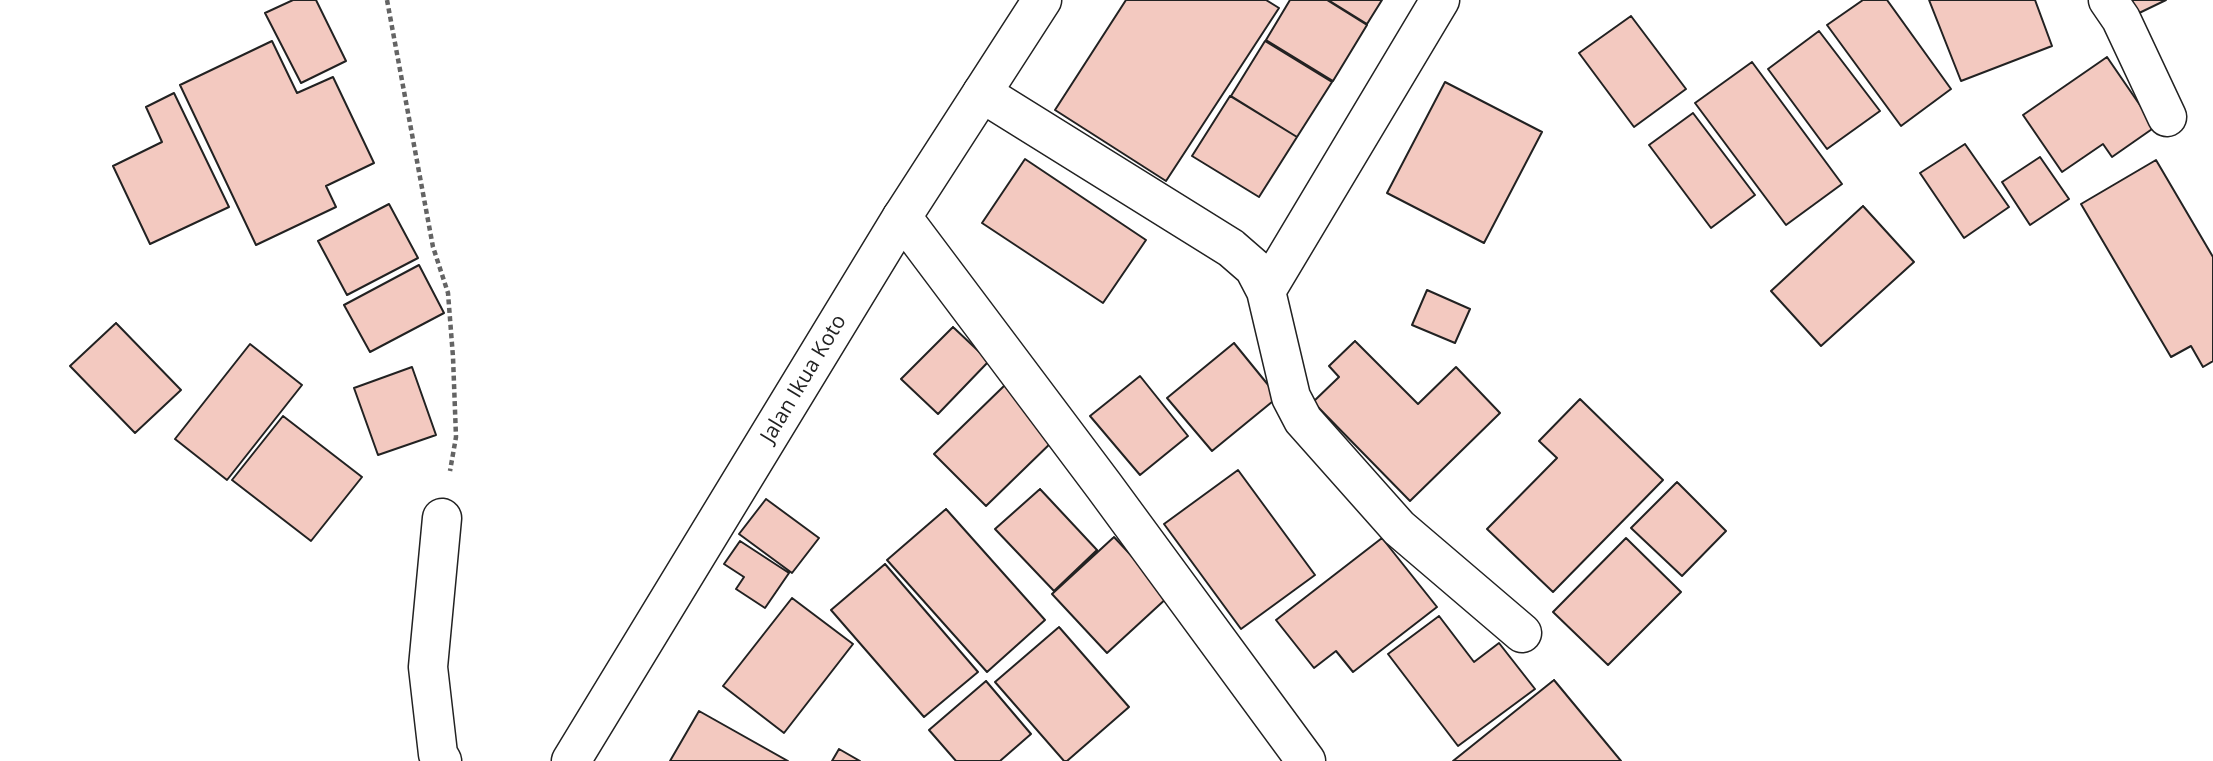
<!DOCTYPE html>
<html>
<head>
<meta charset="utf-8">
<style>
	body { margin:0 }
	canvas { display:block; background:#fff }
</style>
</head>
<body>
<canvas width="2213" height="761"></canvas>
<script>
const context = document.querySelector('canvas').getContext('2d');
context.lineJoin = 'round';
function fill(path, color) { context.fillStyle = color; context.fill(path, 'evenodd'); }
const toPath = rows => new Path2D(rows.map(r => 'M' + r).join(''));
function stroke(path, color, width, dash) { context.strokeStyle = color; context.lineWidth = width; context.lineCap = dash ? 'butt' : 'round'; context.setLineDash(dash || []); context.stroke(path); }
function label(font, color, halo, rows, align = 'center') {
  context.font = font + ' "Open Sans",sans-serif'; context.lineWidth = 5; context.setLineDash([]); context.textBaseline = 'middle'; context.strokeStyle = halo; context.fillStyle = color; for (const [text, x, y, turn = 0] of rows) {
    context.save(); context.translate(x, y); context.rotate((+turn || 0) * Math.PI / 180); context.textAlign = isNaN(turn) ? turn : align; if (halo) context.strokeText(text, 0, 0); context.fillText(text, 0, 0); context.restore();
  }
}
const building = toPath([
	[293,0,316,0,346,61,301,83,265,13,293,0],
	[1126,0,1266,0,1279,8,1166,181,1055,110,1126,0],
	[1290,0,1327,0,1367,25,1333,81,1266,40,1290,0],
	[1328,0,1382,0,1367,24,1328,0],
	[1863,0,1887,0,1951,89,1901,126,1827,25,1863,0],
	[1929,0,2035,0,2052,46,1961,81,1929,0],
	[2127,0,2166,0,2135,15,2127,0],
	[1631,16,1686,89,1634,127,1579,53,1631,16],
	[1819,31,1880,111,1827,149,1768,69,1819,31],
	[272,41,297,93,333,77,374,163,326,186,336,207,256,245,180,85,272,41],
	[1265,41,1332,82,1297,137,1231,96,1265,41],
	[2107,57,2155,127,2112,157,2103,144,2062,172,2023,115,2107,57],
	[1752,62,1842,184,1786,225,1695,103,1752,62],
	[1445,82,1542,132,1484,243,1387,193,1445,82],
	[174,93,229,207,150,244,113,166,162,142,146,107,174,93],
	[1230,96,1297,137,1259,197,1192,156,1230,96],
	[1693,113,1755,195,1711,228,1649,145,1693,113],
	[1965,144,2009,207,1964,238,1920,173,1965,144],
	[2040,157,2069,199,2030,225,2002,182,2040,157],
	[1025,159,1146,240,1103,303,982,223,1025,159],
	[2156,160,2213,257,2213,361,2203,367,2191,346,2171,357,2081,204,2156,160],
	[389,204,418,258,347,295,318,241,389,204],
	[1863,206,1914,262,1821,346,1771,291,1863,206],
	[419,265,444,313,370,352,344,305,419,265],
	[1427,290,1470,309,1455,343,1412,325,1427,290],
	[116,323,181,390,135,433,70,366,116,323],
	[953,327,989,361,938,414,901,379,953,327],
	[1355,341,1418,404,1456,367,1500,413,1410,501,1313,402,1339,377,1329,366,1355,341],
	[1234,343,1278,397,1212,451,1167,398,1234,343],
	[250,344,302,385,227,480,175,439,250,344],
	[412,367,436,435,378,455,354,388,412,367],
	[1140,376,1188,436,1140,475,1090,416,1140,376],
	[1005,385,1057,437,986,506,934,454,1005,385],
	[1580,399,1663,480,1553,592,1487,529,1557,458,1539,441,1580,399],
	[283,416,362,477,311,541,232,480,283,416],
	[1238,470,1315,575,1241,629,1164,524,1238,470],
	[1677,482,1726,531,1682,576,1631,528,1677,482],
	[1040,489,1097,550,1054,591,995,529,1040,489],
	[766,499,819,538,792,573,739,534,766,499],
	[946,509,1045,620,987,672,887,560,946,509],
	[1114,537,1169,596,1107,653,1052,594,1114,537],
	[1382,538,1437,607,1353,672,1336,651,1314,668,1276,620,1382,538],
	[1626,538,1681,592,1608,665,1553,612,1626,538],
	[740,541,789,573,765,608,736,589,744,577,724,564,740,541],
	[885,564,978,672,924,717,831,610,885,564],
	[792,598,853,644,784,733,723,686,792,598],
	[1439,616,1474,662,1499,643,1535,689,1458,746,1388,654,1439,616],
	[1059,627,1129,707,1067,761,1064,761,995,682,1059,627],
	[1554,680,1621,761,1453,761,1554,680],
	[986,681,1031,734,1000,761,956,761,929,730,986,681],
	[699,711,788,761,670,761,699,711],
	[839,749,860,761,832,761,839,749]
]);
fill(building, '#f3c9c0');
stroke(building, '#222', 2);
const street = toPath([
	[2108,0,2121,19,2167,117],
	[982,93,1231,248,1254,268,1266,291,1291,397,1303,420,1399,528,1522,633],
	[902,217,1104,486,1306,761],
	[1266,291,1440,0],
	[442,761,438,754,428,667,442,518]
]);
const secondary = toPath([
	[571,761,902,217,1042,0]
]);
stroke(street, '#222', 41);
stroke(secondary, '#222', 41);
stroke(toPath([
	[387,0,433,247,448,293,453,357,456,437,450,471]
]), '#646464', 4.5, [5, 3.5]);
stroke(street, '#fff', 38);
stroke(secondary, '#fff', 38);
label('21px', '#222', '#fff', [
	["Jalan Ikua Koto",804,379,-59]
]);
</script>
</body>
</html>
